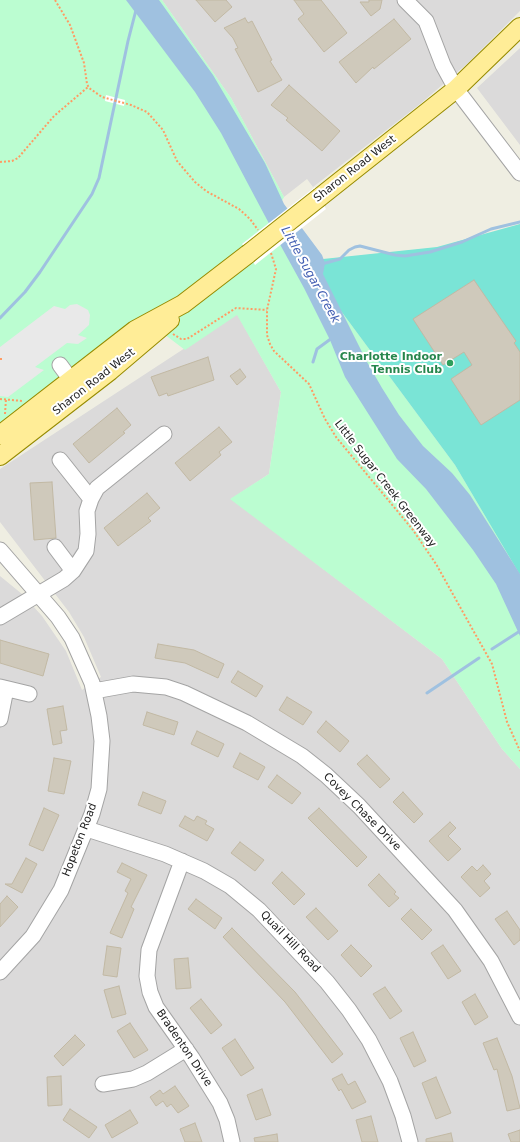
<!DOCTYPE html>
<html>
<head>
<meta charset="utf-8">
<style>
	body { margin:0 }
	canvas { display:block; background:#efeee2 }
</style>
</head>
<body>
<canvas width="520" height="1142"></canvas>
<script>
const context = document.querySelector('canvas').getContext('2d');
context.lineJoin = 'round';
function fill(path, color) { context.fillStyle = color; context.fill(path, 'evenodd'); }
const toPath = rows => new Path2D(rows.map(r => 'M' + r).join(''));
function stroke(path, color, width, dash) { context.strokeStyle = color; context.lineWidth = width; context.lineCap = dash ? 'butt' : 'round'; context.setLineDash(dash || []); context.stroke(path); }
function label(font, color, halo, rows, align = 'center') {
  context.font = font + ' "DejaVu Sans",sans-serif'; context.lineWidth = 4; context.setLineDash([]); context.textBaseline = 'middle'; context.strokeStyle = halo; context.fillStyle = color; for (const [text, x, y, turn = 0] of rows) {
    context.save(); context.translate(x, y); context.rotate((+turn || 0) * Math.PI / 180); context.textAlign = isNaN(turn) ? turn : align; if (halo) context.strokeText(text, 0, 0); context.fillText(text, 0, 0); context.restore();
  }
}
fill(toPath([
	[162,0,520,0,520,11,469,62,420,104,313,187,307,179,284,197,231,98],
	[520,48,520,145,477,88],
	[237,314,281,392,269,474,231,499,442,659,502,749,520,769,520,1142,0,1142,0,576,22,594,42,616,66,651,82,690,101,677,84,637,69,612,0,522,0,469]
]), '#dbdada');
fill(toPath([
	[0,0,162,0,231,98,284,197,276,213,304,261,455,465,520,575,520,769,502,749,442,659,230,499,269,474,281,392,237,315,185,350,143,318,0,424]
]), '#bbfdd1');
fill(toPath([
	[520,224,520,575,455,465,304,261,437,247]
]), '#7ae4d6');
fill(toPath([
	[77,304,88,310,90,315,89,325,78,335,87,338,78,344,67,343,35,367,44,370,8,397,0,396,0,347,54,306,65,309,70,305]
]), '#e9e9e9');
fill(toPath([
	[126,0,159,0,213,75,265,163,284,204,322,255,325,263,323,274,367,362,382,388,399,415,423,446,452,473,470,495,520,574,520,636,496,584,473,550,426,489,397,459,345,377,330,340,304,288,282,248,221,133,195,92]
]), '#9fc1e0');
fill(toPath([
	[106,95,125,100,124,106,105,101],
	[315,187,326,209,255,265,242,244]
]), '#fff');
stroke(toPath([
	[322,264,340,259,349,250,355,247,360,246,395,255,405,256,430,252,462,242,491,229,520,222],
	[0,318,25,292,40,272,92,194,99,178,128,41,136,10],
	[313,362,317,349,332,338],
	[492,649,520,631],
	[427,693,479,658]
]), '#9fc1e0', 3);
const building = toPath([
	[196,0,226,0,232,7,215,22,196,0],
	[294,0,321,0,347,33,324,52,298,19,304,14,294,0],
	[369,0,382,0,380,9,371,16,360,2,369,2,369,0],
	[245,18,248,23,252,21,272,60,270,61,282,80,258,92,235,49,238,48,233,38,224,28,245,18],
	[394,19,411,39,374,69,373,67,356,83,339,62,394,19],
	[289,85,340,131,322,151,286,120,288,118,271,105,289,85],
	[474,280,516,341,514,343,520,352,520,400,481,425,451,379,472,365,464,352,443,365,413,319,474,280],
	[208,357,214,380,168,396,167,393,159,396,151,377,208,357],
	[240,369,246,377,237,385,230,376,240,369],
	[117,408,131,425,123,432,125,433,89,463,73,444,117,408],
	[219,427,232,442,219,452,221,455,190,481,175,463,219,427],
	[52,482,56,538,34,540,30,483,52,482],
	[147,493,160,508,148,518,151,521,118,546,104,528,147,493],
	[0,640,49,654,43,676,0,663,0,640],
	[158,644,194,650,224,664,218,678,185,663,155,658,158,644],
	[238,671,263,686,256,697,231,682,238,671],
	[287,697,312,712,303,725,279,710,287,697],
	[63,706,67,730,60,731,62,743,53,745,47,709,63,706],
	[147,712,178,722,174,735,143,725,147,712],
	[326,721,349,741,340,752,317,732,326,721],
	[197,731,224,744,218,757,191,744,197,731],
	[240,753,265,767,258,780,233,767,240,753],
	[367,755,390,779,380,788,357,764,367,755],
	[54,758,71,761,64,794,48,791,54,758],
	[277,775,301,793,292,804,268,787,277,775],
	[143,792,166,801,161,814,138,805,143,792],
	[403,792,423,814,414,823,393,802,403,792],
	[44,808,59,815,43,851,29,845,44,808],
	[319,808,367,857,357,867,308,818,319,808],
	[185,816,194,821,197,816,207,821,205,824,214,829,207,841,179,826,185,816],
	[450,822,456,828,448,836,461,849,448,861,429,841,450,822],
	[240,842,264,860,255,871,231,853,240,842],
	[26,858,37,864,22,893,5,884,12,884,26,858],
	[122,863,147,875,131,907,134,909,122,938,110,933,128,893,125,891,131,879,117,872,122,863],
	[483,865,491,874,484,881,490,888,480,897,461,877,472,866,477,871,483,865],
	[282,872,305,894,294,905,272,883,282,872],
	[379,874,396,892,394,894,399,898,389,907,368,885,379,874],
	[7,896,18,907,0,927,0,904,7,896],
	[196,899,222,918,215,929,188,909,196,899],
	[316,908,338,931,328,940,306,917,316,908],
	[411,909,432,930,422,940,401,919,411,909],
	[507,911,520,930,520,940,514,945,495,919,507,911],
	[232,928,295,992,343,1054,332,1063,285,1002,223,937,232,928],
	[351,945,372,966,361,977,341,955,351,945],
	[443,945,461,971,448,979,431,953,443,945],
	[107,946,121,948,117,977,103,975,107,946],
	[188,958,191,988,176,989,174,959,188,958],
	[119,986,126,1014,112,1018,104,990,119,986],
	[385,987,402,1011,390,1019,373,994,385,987],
	[475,994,488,1017,475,1025,462,1002,475,994],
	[201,999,222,1025,211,1034,190,1008,201,999],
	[130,1023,148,1050,134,1058,117,1031,130,1023],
	[413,1032,426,1061,414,1067,400,1038,413,1032],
	[75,1035,85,1045,63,1066,54,1056,75,1035],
	[497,1038,512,1076,520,1108,507,1111,497,1069,494,1070,483,1043,497,1038],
	[235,1039,254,1068,241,1076,222,1048,235,1039],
	[342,1074,348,1085,355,1081,366,1102,352,1109,341,1089,339,1091,332,1079,342,1074],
	[61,1076,62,1105,48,1106,47,1077,61,1076],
	[436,1077,451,1113,436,1119,422,1083,436,1077],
	[175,1086,189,1106,178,1113,171,1104,167,1107,163,1101,156,1106,150,1097,160,1090,163,1094,175,1086],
	[262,1089,271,1115,256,1120,247,1095,262,1089],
	[70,1109,97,1127,89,1138,63,1120,70,1109],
	[130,1110,138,1123,112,1138,105,1125,130,1110],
	[371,1116,378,1142,362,1142,356,1120,371,1116],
	[195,1123,202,1142,185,1142,180,1129,195,1123],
	[520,1130,520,1142,511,1142,508,1134,520,1130],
	[451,1133,453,1142,426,1142,426,1139,451,1133],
	[277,1134,278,1142,255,1142,254,1138,277,1134]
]);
fill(building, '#cfc9bb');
stroke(building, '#c2b9a4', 1);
const minor = toPath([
	[405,0,426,21,443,65,456,89,520,173],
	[60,365,71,380],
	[60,460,91,499],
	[55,547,73,571],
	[0,550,58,617,72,638,92,683,99,716,102,741,99,789,92,814,61,890,33,936,0,972],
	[0,617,64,579,73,571,86,551,88,534,87,511,91,499,97,488,164,434],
	[0,687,29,694],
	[94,691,133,684,166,687,184,693,247,723,302,756,326,775,359,806,455,910,491,961,520,1017],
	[0,719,6,689],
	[87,829,165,854,204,871,230,886,259,910,327,982,349,1010,369,1040,390,1081,403,1116,410,1142],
	[182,861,149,950,147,976,150,992,156,1007,192,1058,220,1103,227,1120,232,1142],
	[103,1084,133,1079,147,1073,186,1049]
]);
const major = toPath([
	[320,197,456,89,520,27],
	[0,435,135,330,183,304,248,254],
	[0,456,110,371,170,320]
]);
stroke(minor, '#a4a4a4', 17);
stroke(major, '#968b00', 20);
stroke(toPath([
	[55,0,70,25,84,63,87,84,89,88,102,97,131,105,147,112,163,130,177,161,195,182,206,191,239,209,250,219,258,230],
	[0,162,12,161,18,158,54,116,88,87],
	[271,253,276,269,267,310,267,335,270,344,274,351,309,384,325,419,336,437,413,530,436,564,492,664,507,722,520,751],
	[173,334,181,339,187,339,236,308,267,310],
	[0,359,3,359],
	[0,399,23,401],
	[5,414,6,399]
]), '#ff9b63', 2, [2, 2]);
stroke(minor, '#fff', 15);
stroke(major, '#ffed97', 18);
const majorBridge = toPath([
	[248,254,320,197]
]);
stroke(majorBridge, '#968b00', 20, []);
stroke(majorBridge, '#ffed97', 18);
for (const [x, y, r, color] of [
	[450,363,4,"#2e9e5b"]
]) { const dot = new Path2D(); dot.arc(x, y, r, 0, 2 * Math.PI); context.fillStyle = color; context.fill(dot); stroke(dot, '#fff', 1.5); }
label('11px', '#1d1d1d', '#fff', [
	["Sharon Road West",355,169,-38],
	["Sharon Road West",94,382,-38],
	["Little Sugar Creek Greenway",385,484,52],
	["Covey Chase Drive",362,812,45],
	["Hopeton Road",80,840,-69],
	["Quail Hill Road",290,942,46],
	["Bradenton Drive",184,1048,56]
]);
label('bold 11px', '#27864d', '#fff', [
	["Charlotte Indoor",442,357],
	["Tennis Club",442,370]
], 'right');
label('italic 12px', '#435fb3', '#fff', [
	["Little Sugar Creek",310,275,61]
]);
</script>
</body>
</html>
